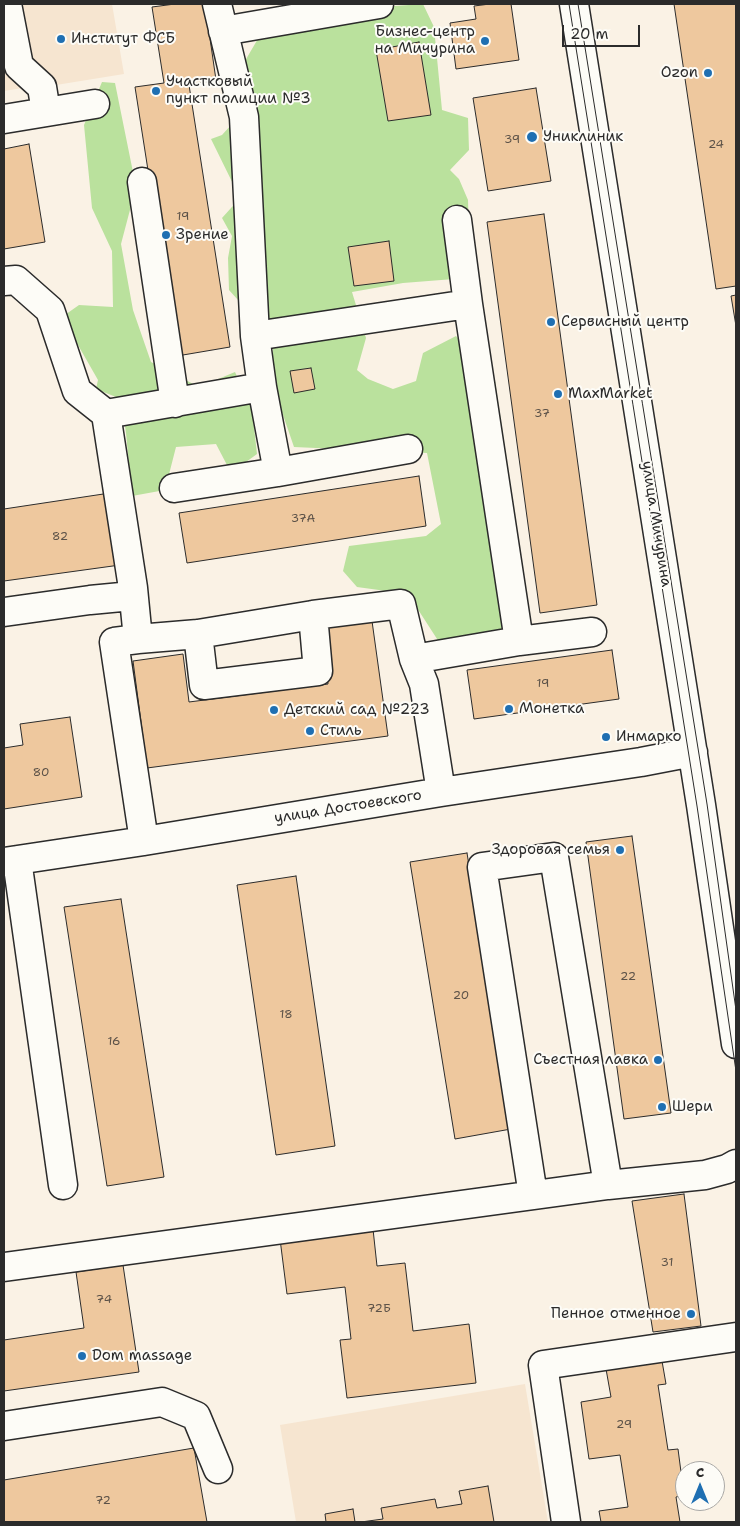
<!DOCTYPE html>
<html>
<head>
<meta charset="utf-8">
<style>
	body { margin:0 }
	#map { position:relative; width:740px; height:1526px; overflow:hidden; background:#faf2e5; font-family:"Shantell Sans",sans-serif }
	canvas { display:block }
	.frame { position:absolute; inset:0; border:5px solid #2b2b2b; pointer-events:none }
	.north { position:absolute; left:675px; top:1461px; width:50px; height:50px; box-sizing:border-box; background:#fdfcf7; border:1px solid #a9a8a5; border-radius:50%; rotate:0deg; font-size:14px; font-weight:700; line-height:20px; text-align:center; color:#2b2b2b }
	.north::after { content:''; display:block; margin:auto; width:18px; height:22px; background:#1f6fb2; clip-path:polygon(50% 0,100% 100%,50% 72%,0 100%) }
	.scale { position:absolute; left:562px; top:25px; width:78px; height:22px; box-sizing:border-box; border:2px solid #2b2b2b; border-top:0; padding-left:6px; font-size:15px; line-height:18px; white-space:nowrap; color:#2b2b2b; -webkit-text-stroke:4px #fdfcf7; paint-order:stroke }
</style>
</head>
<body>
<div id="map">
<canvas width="740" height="1526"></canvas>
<div class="frame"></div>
<div class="north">С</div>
<div class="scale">20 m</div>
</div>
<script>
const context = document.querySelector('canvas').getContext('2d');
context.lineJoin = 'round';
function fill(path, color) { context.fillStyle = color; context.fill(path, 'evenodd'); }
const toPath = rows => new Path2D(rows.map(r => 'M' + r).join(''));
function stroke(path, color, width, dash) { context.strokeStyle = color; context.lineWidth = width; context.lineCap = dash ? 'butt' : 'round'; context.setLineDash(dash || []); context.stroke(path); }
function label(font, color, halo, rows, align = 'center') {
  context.font = font + ' "Shantell Sans",sans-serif'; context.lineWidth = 4; context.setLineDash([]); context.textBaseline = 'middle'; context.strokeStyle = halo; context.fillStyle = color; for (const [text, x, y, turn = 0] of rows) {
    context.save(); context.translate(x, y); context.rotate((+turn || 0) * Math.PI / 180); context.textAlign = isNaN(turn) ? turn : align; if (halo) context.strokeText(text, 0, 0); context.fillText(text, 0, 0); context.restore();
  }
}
fill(toPath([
	[4,4,112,4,124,74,56,85,23,88,4,91],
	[525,1384,548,1522,296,1522,280,1425]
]), '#f6e5d0');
fill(toPath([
	[423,4,434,27,442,110,468,118,469,150,450,170,459,179,468,200,470,269,454,279,403,283,352,292,366,338,357,370,368,379,393,389,416,381,423,353,456,336,495,381,529,610,527,631,439,642,408,594,357,587,343,571,349,546,426,536,441,524,427,453,294,447,270,377,274,340,229,290,228,258,232,236,222,218,240,198,211,139,222,135,241,114,235,78,259,37,324,11],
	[102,82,115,83,136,187,121,244,133,310,151,362,199,387,235,372,252,409,257,454,246,462,227,465,216,444,176,447,165,490,132,496,126,433,121,399,96,389,98,380,62,317,79,305,113,307,112,251,92,208,84,125]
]), '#bae19d');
const building = toPath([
	[175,4,205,4,216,80,189,85,230,347,177,356,135,87,164,83,152,7,175,4],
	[490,4,511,4,519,60,456,69,450,23,476,19,474,6,490,4],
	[674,4,736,4,736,286,716,289,674,4],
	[419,42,431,115,388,121,376,50,419,42],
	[536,88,551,181,488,191,473,98,536,88],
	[29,144,45,242,4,249,4,149,29,144],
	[544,214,597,605,540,613,487,222,544,214],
	[389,241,394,281,354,286,348,247,389,241],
	[736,295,736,326,731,296,736,295],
	[311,368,315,389,294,393,290,371,311,368],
	[419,476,426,526,187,563,179,513,419,476],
	[110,493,120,565,4,581,4,509,110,493],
	[372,621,388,736,147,768,133,661,183,654,189,702,328,684,321,628,372,621],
	[612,650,619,699,474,719,467,670,612,650],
	[70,717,82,797,4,809,4,748,23,745,20,724,70,717],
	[632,836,671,1113,624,1119,586,842,632,836],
	[467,853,511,1129,455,1139,410,862,467,853],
	[296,876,335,1146,276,1155,237,885,296,876],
	[121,899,164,1177,107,1186,64,907,121,899],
	[684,1194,701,1326,653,1332,632,1201,684,1194],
	[373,1229,377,1266,405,1263,413,1331,469,1324,476,1383,347,1398,340,1340,351,1339,345,1287,287,1294,280,1239,373,1229],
	[123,1265,139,1372,4,1391,4,1340,84,1328,76,1272,123,1265],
	[662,1361,666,1384,658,1385,668,1450,678,1449,684,1495,676,1497,680,1522,601,1522,599,1511,628,1507,620,1455,589,1459,581,1402,611,1397,606,1369,662,1361],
	[194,1448,207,1522,4,1522,4,1480,194,1448],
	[488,1486,494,1522,361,1522,383,1519,381,1508,435,1499,437,1508,462,1504,459,1491,488,1486],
	[353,1509,355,1522,326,1522,325,1514,353,1509]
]);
fill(building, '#eec89e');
stroke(building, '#2b2b2b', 1);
const minor = toPath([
	[7,4,19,66,42,87,46,112],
	[574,4,701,805,736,1044],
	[223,31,379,4],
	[4,119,95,104],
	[142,182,175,403],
	[457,220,468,304,519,641,592,632],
	[4,281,16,280,50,310,77,391,106,414],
	[255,336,468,304],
	[278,472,408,449],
	[174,488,278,472,262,387],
	[4,612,90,600,132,596],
	[198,634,204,685,318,671,313,615],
	[138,639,198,634,313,615,401,604,414,659],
	[441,792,424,684,414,659,519,641],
	[144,841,114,642,138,639,133,588,106,414,262,387,255,336,244,117,217,4],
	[17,860,63,1185],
	[4,862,144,841,441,792,641,762,693,752],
	[533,1195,482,867,554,857,608,1185],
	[4,1267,608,1185,705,1175,727,1169,736,1164],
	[4,1426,162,1402,196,1416,218,1469],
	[566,1522,543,1365,736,1337]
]);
stroke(minor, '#2b2b2b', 31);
stroke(minor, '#fdfcf7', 28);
stroke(toPath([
	[569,4,697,806,736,1071],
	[578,4,707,804,736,1010]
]), '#2b2b2b', 1);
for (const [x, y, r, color] of [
	[61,39,5,"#1f6fb2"],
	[485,41,5,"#1f6fb2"],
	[708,73,5,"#1f6fb2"],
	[156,91,5,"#1f6fb2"],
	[532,137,6,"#1f6fb2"],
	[166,235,5,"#1f6fb2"],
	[551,322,5,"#1f6fb2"],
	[558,394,5,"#1f6fb2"],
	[509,709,5,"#1f6fb2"],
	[274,710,5,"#1f6fb2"],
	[310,731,5,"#1f6fb2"],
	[606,737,5,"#1f6fb2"],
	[620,850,5,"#1f6fb2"],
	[658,1060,5,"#1f6fb2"],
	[662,1107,5,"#1f6fb2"],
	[691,1314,5,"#1f6fb2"],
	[82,1356,5,"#1f6fb2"]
]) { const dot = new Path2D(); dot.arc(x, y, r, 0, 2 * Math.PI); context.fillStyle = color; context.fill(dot); stroke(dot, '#fdfcf7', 2); }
label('12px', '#5c5248', null, [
	["39",512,140],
	["24",716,145],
	["19",183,217],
	["37",542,414],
	["37А",303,519],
	["82",60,537],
	["19",543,684],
	["80",41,773],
	["22",628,977],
	["20",461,996],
	["18",286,1015],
	["16",114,1042],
	["31",667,1263],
	["74",104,1300],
	["72Б",379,1309],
	["29",624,1425],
	["72",103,1501]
]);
label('15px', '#2b2b2b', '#fdfcf7', [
	["Бизнес-центр",475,32,"right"],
	["на Мичурина",475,49,"right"],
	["Институт ФСБ",71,39],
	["Ozon",698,73,"right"],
	["Участковый",166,82],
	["пункт полиции №3",166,99],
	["Униклиник",543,137],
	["Зрение",176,235],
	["Сервисный центр",561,322],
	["MaxMarket",568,394],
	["Монетка",519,709],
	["Детский сад №223",284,710],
	["Стиль",320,731],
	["Инмарко",616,737],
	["Здоровая семья",610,850,"right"],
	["Съестная лавка",648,1060,"right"],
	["Шери",672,1107],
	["Пенное отменное",681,1314,"right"],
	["Dom massage",92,1356]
], 'left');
label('15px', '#2b2b2b', '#fdfcf7', [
	["улица Мичурина",656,524,81],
	["улица Достоевского",348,807,-9]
]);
</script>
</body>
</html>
